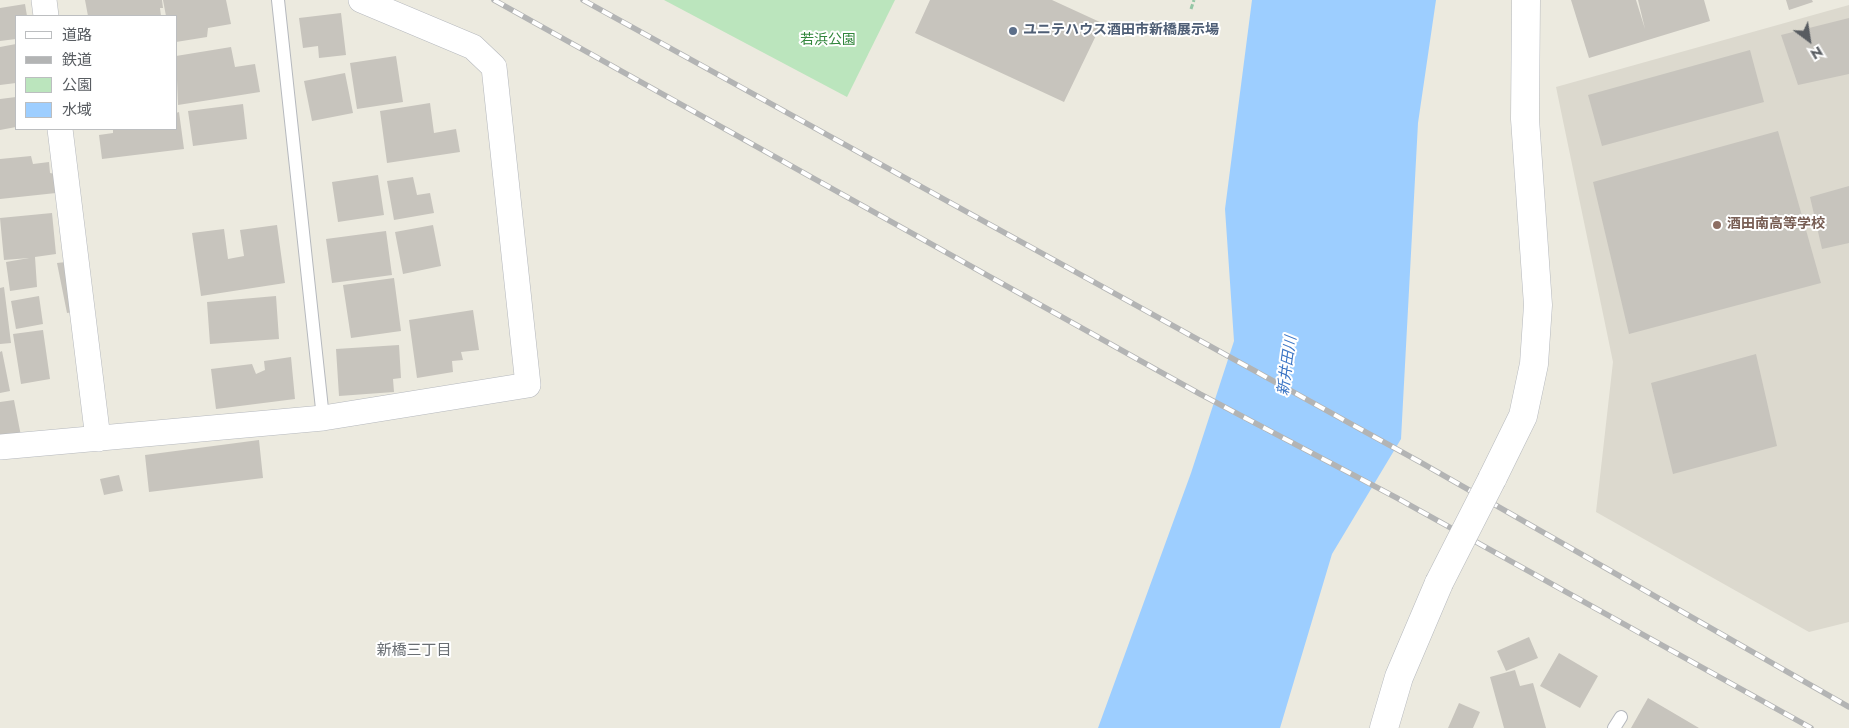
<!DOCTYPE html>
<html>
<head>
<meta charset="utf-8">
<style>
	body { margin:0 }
	#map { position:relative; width:1849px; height:728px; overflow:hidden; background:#eceadf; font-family:Jost,"Noto Sans JP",sans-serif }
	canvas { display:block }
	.legend { position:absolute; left:15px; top:15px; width:162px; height:115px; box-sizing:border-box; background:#fff; border:1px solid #bcbec0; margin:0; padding:6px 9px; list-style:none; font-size:15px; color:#585c61 }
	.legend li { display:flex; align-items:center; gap:10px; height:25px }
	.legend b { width:25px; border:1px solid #bcbec0 }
	.north { position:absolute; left:1784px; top:15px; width:50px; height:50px; -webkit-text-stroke:4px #fff; paint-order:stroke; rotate:149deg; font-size:14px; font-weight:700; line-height:20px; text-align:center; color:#585c61 }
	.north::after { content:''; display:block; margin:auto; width:18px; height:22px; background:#585c61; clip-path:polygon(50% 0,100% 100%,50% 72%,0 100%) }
</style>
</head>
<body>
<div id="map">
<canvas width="1849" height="728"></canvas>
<ul class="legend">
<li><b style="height:6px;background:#fff"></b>道路</li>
<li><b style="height:6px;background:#b3b4b4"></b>鉄道</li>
<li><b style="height:14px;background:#bbe5bd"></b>公園</li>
<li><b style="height:14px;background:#9dceff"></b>水域</li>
</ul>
<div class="north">N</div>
</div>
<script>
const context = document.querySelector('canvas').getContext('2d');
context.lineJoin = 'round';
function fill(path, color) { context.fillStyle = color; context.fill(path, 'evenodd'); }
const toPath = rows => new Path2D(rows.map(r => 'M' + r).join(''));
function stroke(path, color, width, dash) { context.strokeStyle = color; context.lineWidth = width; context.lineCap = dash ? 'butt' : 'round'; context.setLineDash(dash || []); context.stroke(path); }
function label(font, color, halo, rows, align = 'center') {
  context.font = font + ' Jost,"Noto Sans JP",sans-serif'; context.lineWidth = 4; context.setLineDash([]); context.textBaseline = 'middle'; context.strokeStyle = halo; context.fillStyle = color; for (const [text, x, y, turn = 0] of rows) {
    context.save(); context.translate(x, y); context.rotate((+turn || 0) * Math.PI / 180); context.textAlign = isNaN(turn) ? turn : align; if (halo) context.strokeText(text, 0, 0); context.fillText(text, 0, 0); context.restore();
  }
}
fill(toPath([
	[1849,5,1849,622,1809,632,1596,512,1613,362,1556,87]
]), '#dcd9ce');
fill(toPath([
	[664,0,895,0,847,97]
]), '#bbe5bd');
fill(toPath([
	[1252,0,1436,0,1418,123,1401,439,1332,554,1280,728,1098,728,1191,473,1234,341,1225,209]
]), '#9dceff');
fill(toPath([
	[85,0,162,0,163,8,160,8,161,16,88,16],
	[163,0,226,0,231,24,208,28,207,37,176,42,176,16,166,16],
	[930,0,1052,0,1102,23,1064,102,915,33],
	[1571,0,1636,0,1645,29,1638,0,1704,0,1710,21,1589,58],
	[1786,0,1812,0,1813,2,1789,10],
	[25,4,27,16,16,16,16,39,0,41,0,8],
	[341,13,346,55,319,58,318,46,303,48,299,18],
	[1849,18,1849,74,1798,85,1781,35],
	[16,44,16,83,0,85,0,47],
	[231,47,235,67,255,64,260,92,178,105,176,56],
	[1750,50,1764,102,1602,146,1588,95],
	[396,56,403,102,357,109,350,63],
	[345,73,353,113,312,121,304,81],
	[16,97,16,127,0,130,0,99],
	[430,103,434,133,456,129,460,152,387,163,380,111],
	[243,104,247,139,193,146,188,111],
	[179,112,184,149,102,159,99,135,113,133,113,129,176,129,176,113],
	[1778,131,1821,283,1629,334,1593,182],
	[31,156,33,164,49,162,50,173,60,175,56,193,0,199,0,159],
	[378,175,384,215,338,222,332,182],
	[413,177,417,195,430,193,434,213,394,220,387,181],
	[1849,186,1849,243,1822,249,1810,197],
	[52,213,56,254,35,257,37,287,10,291,6,262,29,258,4,260,0,218],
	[277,225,285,283,201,296,192,233,224,229,228,259,244,256,240,230],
	[433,225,441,266,403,274,395,232],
	[386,231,392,275,332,283,326,239],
	[84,260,91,309,67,313,57,263],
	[394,278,401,331,351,338,343,285],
	[4,287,11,343,0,344,0,288],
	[39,296,43,324,16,329,11,301],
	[276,296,279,339,210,344,207,302],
	[473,310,479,350,461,352,463,360,452,361,453,372,417,378,409,320],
	[43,330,50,379,21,384,13,334],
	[399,345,401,378,393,379,394,392,339,396,336,349],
	[2,351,10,391,0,393,0,352],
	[1756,354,1777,446,1673,474,1651,383],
	[291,357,295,399,216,409,211,369,252,364,256,374,265,370,264,361],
	[14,400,21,436,0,440,0,402],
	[259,440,263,478,149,492,145,455],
	[119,475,123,491,104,495,100,479],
	[1529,637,1538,658,1506,671,1497,651],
	[1559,653,1598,676,1580,708,1540,686],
	[1515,670,1520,686,1533,683,1546,728,1504,728,1490,677],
	[1648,698,1699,728,1631,728],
	[1459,703,1480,712,1473,728,1448,728]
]), '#c7c4bd');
const service = toPath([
	[278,0,323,418],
	[1614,728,1621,717]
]);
const minor = toPath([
	[44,0,46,16],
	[60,129,98,439],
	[0,447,323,418,528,385,494,67,473,47,361,0]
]);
const tertiary = toPath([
	[1492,479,1523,416,1534,364,1538,305,1525,119,1526,0],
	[1384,728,1399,677,1439,583]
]);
stroke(service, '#b5b8bd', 14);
stroke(minor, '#b5b8bd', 26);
stroke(tertiary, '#b5b8bd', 29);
stroke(toPath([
	[1191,9,1194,0]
]), '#93c6a5', 3, [5, 2.5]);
stroke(service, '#fff', 12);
stroke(minor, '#fff', 25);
stroke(tertiary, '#fff', 28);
const rail = toPath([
	[494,0,1200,394,1397,498,1811,728],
	[583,0,1420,462,1849,707]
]);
stroke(rail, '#b3b4b4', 5.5);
stroke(rail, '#fff', 4, [11]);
const tertiaryBridge = toPath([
	[1439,583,1492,479]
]);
stroke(tertiaryBridge, '#b5b8bd', 29, []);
stroke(tertiaryBridge, '#fff', 28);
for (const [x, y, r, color] of [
	[1013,31,5,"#5c6f8a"],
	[1717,225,5,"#8d6e63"]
]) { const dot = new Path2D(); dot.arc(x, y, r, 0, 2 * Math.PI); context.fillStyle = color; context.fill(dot); stroke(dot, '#fff', 2); }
label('bold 14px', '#4e5e75', '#fff', [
	["ユニテハウス酒田市新橋展示場",1023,31]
], 'left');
label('14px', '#32863c', '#fff', [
	["若浜公園",828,41]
]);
label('bold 14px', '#785e54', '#fff', [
	["酒田南高等学校",1727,225]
], 'left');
label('italic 15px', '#3d76c5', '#fff', [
	["新井田川",1288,366,-82]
]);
label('15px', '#696e73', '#fff', [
	["新橋三丁目",414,651]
]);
</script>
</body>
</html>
